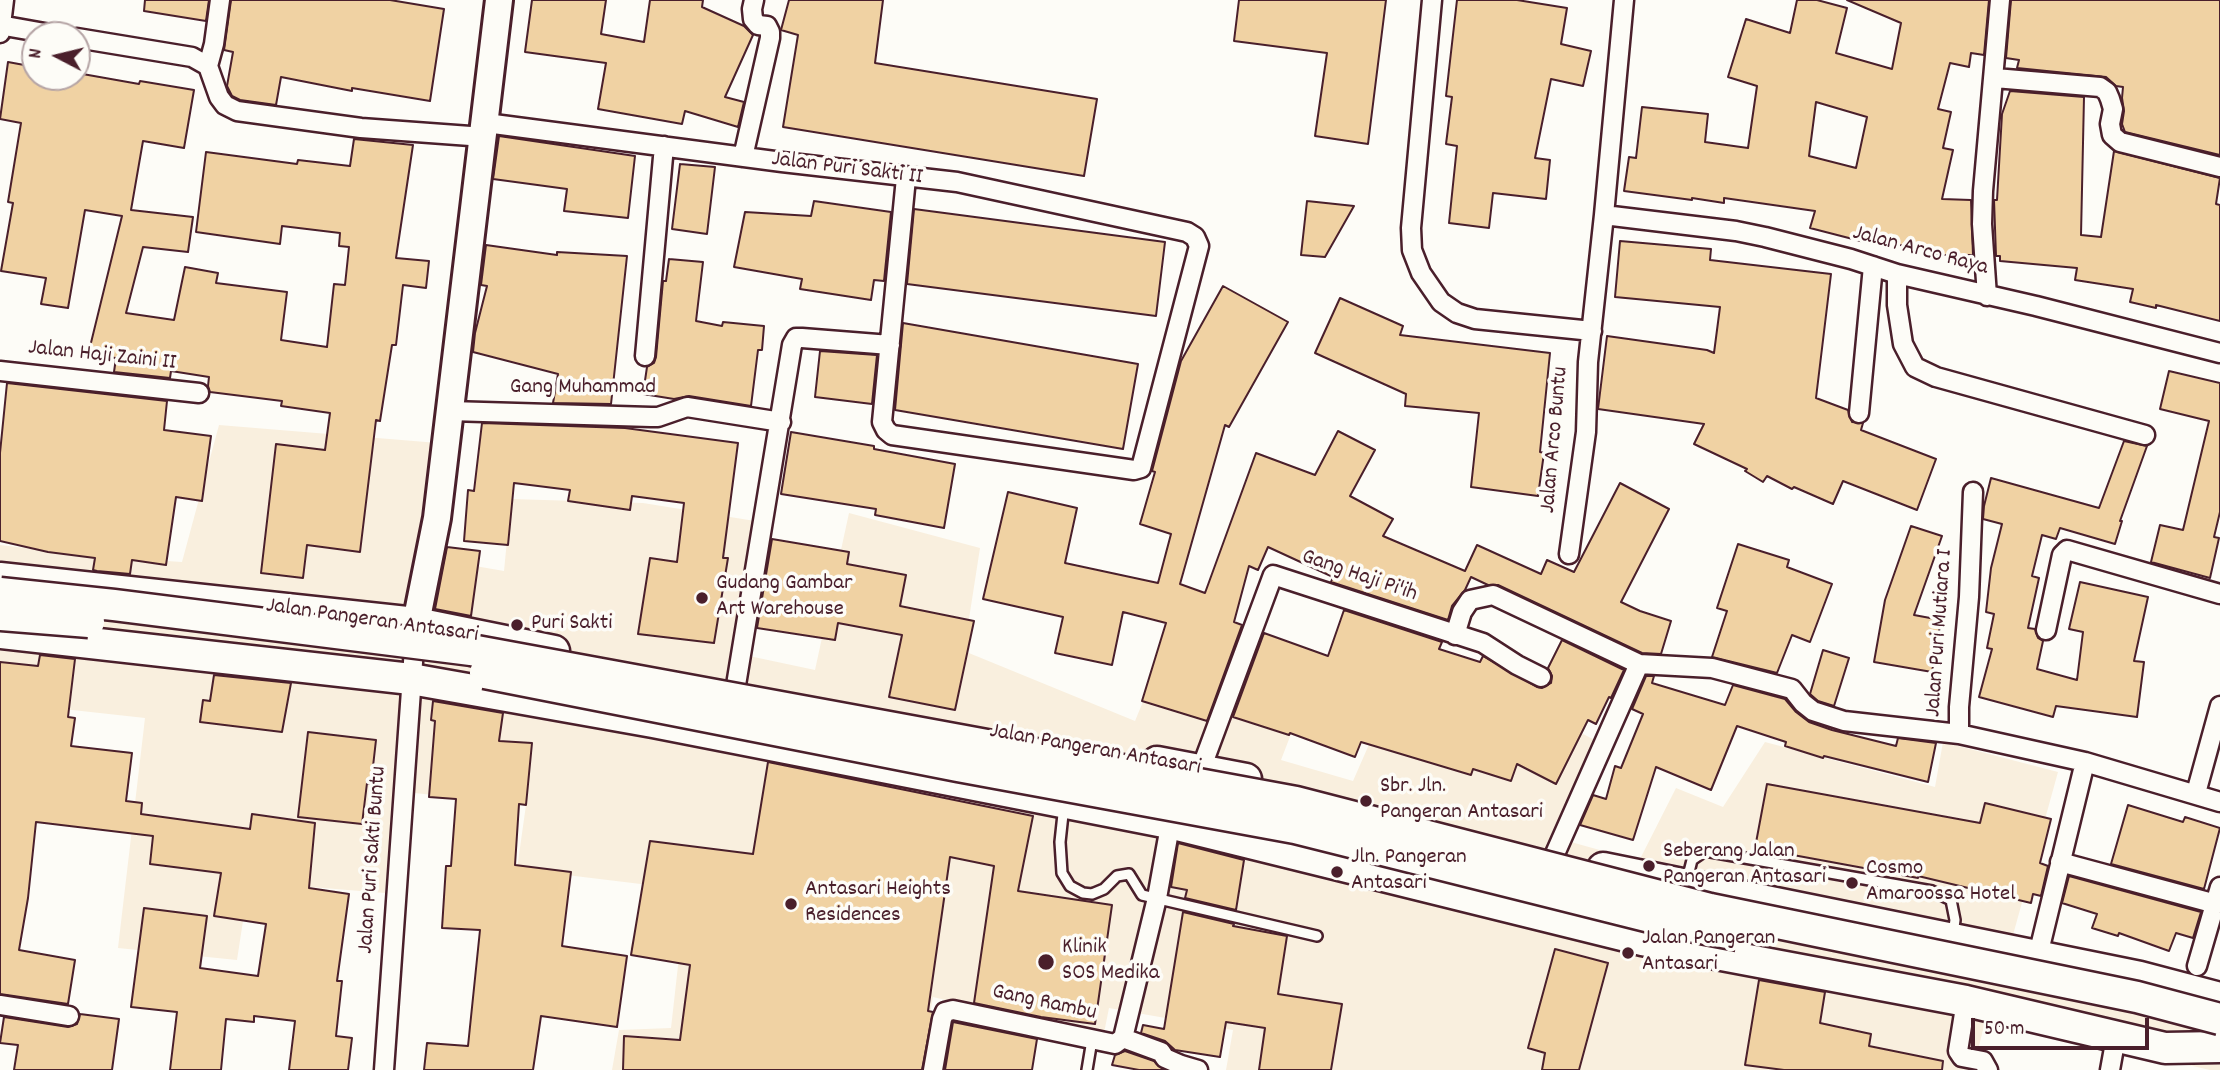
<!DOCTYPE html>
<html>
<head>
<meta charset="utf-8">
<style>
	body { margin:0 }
	#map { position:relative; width:2220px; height:1070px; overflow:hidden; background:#fdfcf7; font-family:Dekko,sans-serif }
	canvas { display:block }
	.north { position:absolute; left:21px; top:21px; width:70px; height:70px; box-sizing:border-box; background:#fdfcf7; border:2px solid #b5a4a5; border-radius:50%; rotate:277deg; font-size:19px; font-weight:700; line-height:28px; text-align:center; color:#4a1f2b }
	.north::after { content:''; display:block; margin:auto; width:24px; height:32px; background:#4a1f2b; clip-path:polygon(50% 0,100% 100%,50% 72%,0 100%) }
	.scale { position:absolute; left:1971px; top:1018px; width:178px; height:32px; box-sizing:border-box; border:4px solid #4a1f2b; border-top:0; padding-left:9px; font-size:21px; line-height:24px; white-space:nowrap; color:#4a1f2b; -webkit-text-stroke:5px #fdfcf7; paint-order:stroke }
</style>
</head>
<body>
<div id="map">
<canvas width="2220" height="1070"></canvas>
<div class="north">N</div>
<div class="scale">50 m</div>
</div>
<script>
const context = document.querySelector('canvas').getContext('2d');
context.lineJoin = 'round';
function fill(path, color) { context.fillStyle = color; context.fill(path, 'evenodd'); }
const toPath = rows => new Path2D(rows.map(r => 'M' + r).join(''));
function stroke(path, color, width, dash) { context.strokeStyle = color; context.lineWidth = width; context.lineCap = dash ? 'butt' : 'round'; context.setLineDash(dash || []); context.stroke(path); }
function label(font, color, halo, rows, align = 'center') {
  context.font = font + ' Dekko,sans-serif'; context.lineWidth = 7; context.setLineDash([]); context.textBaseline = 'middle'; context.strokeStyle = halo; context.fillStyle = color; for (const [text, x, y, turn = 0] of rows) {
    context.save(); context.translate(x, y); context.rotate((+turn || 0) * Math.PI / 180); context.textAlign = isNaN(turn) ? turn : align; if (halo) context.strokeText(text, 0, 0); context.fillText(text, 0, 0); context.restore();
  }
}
fill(toPath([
	[219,425,438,443,429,558,504,571,511,499,643,503,755,521,735,653,815,670,849,513,980,548,964,651,1135,721,1179,615,1321,656,1281,760,1353,781,1406,660,1535,709,1612,749,1571,842,1639,861,1676,788,1723,807,1765,742,1935,787,1943,742,2058,772,2013,935,2220,986,2220,1070,2210,1070,1986,1018,1973,1070,1226,1070,1233,1030,1109,1008,1103,1038,933,997,920,1070,612,1070,619,1030,671,1028,679,957,630,949,649,885,517,869,526,805,396,791,385,893,249,882,237,960,118,948,145,718,0,702,0,545,92,556,182,562]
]), '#f9efde');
const building = toPath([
	[145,0,209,0,206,21,144,11,145,0],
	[231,0,390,0,444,9,430,101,352,88,352,91,281,77,276,105,240,100,232,96,227,86,233,52,224,50,231,0],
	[532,0,606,0,601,34,644,42,650,0,703,0,702,7,744,26,753,35,725,97,744,102,738,127,685,111,682,124,598,109,606,63,525,52,532,0],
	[789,0,883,0,875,63,1097,99,1084,176,783,127,798,35,781,30,789,0],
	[1239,0,1386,0,1368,144,1315,136,1327,53,1234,41,1239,0],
	[1457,0,1517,0,1567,8,1561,44,1591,51,1583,86,1551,79,1535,158,1550,160,1546,199,1493,193,1489,228,1449,223,1457,146,1446,144,1452,97,1446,96,1457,0],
	[1797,0,1817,0,1847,8,1836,53,1892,69,1901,23,1847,0,1989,0,1984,55,1971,53,1969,67,1950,63,1938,109,1951,112,1943,148,1953,150,1942,199,1971,200,1973,255,1934,255,1934,248,1876,243,1876,245,1810,228,1815,211,1724,198,1724,203,1692,198,1692,200,1624,191,1629,157,1636,158,1642,107,1708,114,1705,142,1748,148,1757,86,1728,77,1746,19,1790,33,1797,0],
	[1816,102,1867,117,1856,168,1809,156,1816,102],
	[2011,0,2220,0,2220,155,2125,132,2122,124,2124,111,2122,98,2123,87,2116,86,2106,77,2017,68,2019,60,2006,58,2011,0],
	[8,62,35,67,35,77,77,77,77,73,139,84,140,81,194,90,184,148,143,141,131,210,193,217,188,252,143,247,126,313,174,320,185,267,218,273,216,283,287,292,281,340,327,347,334,284,345,285,349,247,339,246,340,233,282,226,280,244,196,232,206,152,297,164,298,160,350,166,354,139,413,145,396,258,429,261,426,288,403,285,396,345,392,345,380,421,376,420,360,552,307,545,303,578,261,573,276,444,325,450,330,413,281,406,282,401,210,392,208,386,209,377,171,371,170,378,114,372,116,358,88,355,122,216,85,210,68,308,41,304,46,278,1,271,13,203,8,202,21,123,0,119,8,62],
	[2010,91,2084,97,2081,235,2101,237,2114,151,2220,178,2216,204,2220,205,2220,321,2156,305,2156,308,2130,302,2133,289,2075,280,2077,268,2000,261,2000,256,1996,256,1994,200,1997,200,2002,114,2010,91],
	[499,136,635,156,628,218,564,211,567,189,493,179,499,136],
	[680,164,715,167,707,234,672,229,680,164],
	[814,201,891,212,884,281,874,280,871,300,800,289,802,279,734,267,745,212,811,216,814,201],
	[1307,201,1354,206,1325,257,1301,255,1307,201],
	[914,209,1165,242,1156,316,907,284,914,209],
	[1620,241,1711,249,1710,260,1831,274,1816,398,1848,410,1852,422,1863,423,1861,430,1936,459,1917,510,1843,481,1833,504,1794,487,1792,489,1767,476,1763,482,1745,471,1747,469,1694,444,1704,424,1598,409,1607,336,1707,350,1714,353,1720,307,1615,297,1620,241],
	[486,245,557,255,557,252,627,256,611,404,553,403,558,374,473,352,475,333,487,286,481,285,486,245],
	[669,259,703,262,696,321,722,326,723,322,764,326,762,350,758,350,751,406,689,396,674,399,643,394,647,367,654,363,656,357,663,281,666,281,669,259],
	[1223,286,1288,322,1229,427,1225,425,1180,584,1205,593,1256,453,1315,475,1338,431,1375,450,1350,496,1393,519,1383,536,1465,571,1477,545,1541,574,1547,560,1574,572,1620,483,1669,509,1621,602,1640,611,1671,621,1661,654,1642,653,1498,585,1488,585,1471,577,1465,590,1452,606,1448,620,1331,582,1333,577,1268,547,1258,570,1249,566,1234,622,1242,625,1207,721,1142,701,1166,623,1123,612,1112,665,1055,653,1063,617,983,599,1008,492,1077,508,1065,563,1158,583,1171,534,1140,524,1155,472,1152,471,1181,361,1223,286],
	[1340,298,1403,326,1400,335,1550,353,1540,452,1544,453,1538,496,1471,487,1479,413,1405,406,1406,394,1315,353,1340,298],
	[903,323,1138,364,1123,449,895,410,903,323],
	[820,351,877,355,872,404,815,397,820,351],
	[2169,371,2220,383,2220,512,2214,537,2219,538,2210,578,2151,562,2160,525,2183,530,2209,421,2160,409,2169,371],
	[7,383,167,401,164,430,211,436,202,501,176,497,166,565,132,560,130,574,97,571,93,570,95,558,48,552,0,541,0,453,7,383],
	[482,423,625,428,738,443,723,558,728,558,714,643,638,634,650,558,677,562,684,503,632,496,630,510,568,501,570,490,514,483,508,545,464,541,468,490,474,491,482,423],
	[791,432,874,446,874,449,955,464,944,528,875,515,876,509,781,494,791,432],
	[2124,441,2147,446,2120,521,2122,521,2115,544,2060,528,2056,539,2042,535,2032,576,2039,578,2028,628,2035,629,2038,638,2043,641,2037,669,2077,680,2083,632,2069,629,2080,582,2148,597,2134,661,2144,662,2137,717,2056,706,2053,717,1979,697,1992,649,1987,648,1994,614,1986,612,1991,568,2002,524,1983,519,1984,506,1991,478,2099,508,2124,441],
	[1911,526,1942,536,1914,615,1941,620,1932,672,1874,662,1885,600,1911,526],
	[772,539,849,552,847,564,906,575,900,606,974,621,955,710,889,697,902,635,838,623,835,640,757,628,772,539],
	[1738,544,1789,560,1787,567,1832,584,1810,642,1792,635,1777,673,1712,657,1727,611,1717,608,1738,544],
	[447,547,480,551,471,616,435,609,447,547],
	[1344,610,1442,642,1439,649,1480,662,1483,656,1537,687,1542,688,1551,683,1552,676,1548,668,1562,640,1624,670,1611,698,1609,697,1596,724,1588,720,1556,784,1517,764,1511,781,1473,769,1471,775,1361,742,1355,757,1290,733,1289,735,1233,717,1264,633,1328,656,1344,610],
	[1823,650,1849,658,1834,706,1818,701,1810,694,1823,650],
	[40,655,75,659,68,717,75,718,71,746,132,753,126,801,142,803,141,814,250,829,252,814,315,823,309,888,349,894,337,981,342,981,336,1036,352,1038,348,1070,289,1070,295,1021,254,1016,254,1022,226,1019,221,1070,170,1070,177,1012,131,1007,144,908,207,916,200,968,258,976,266,924,214,916,221,873,150,864,153,836,36,822,28,898,19,950,75,960,68,1004,0,994,0,662,38,666,40,655],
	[214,675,291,683,282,732,200,722,203,700,210,701,214,675],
	[1646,676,1654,676,1652,683,1725,705,1733,685,1785,699,1796,712,1809,722,1832,730,1896,746,1898,738,1936,743,1928,782,1824,756,1823,758,1785,746,1786,742,1737,726,1711,790,1656,767,1633,840,1580,825,1593,795,1606,799,1615,766,1621,768,1643,714,1632,709,1646,676],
	[433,701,503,713,499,741,532,743,526,805,519,804,515,865,571,872,562,946,627,956,617,1027,541,1016,533,1070,424,1070,427,1043,468,1046,480,930,442,928,446,866,451,866,456,799,429,797,435,721,431,720,433,701],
	[308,732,376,740,371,784,367,783,362,824,298,817,308,732],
	[768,762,1033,816,1018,891,1112,905,1095,1024,1041,1017,974,1003,994,866,950,857,928,1011,933,1012,922,1070,623,1070,624,1036,680,1040,690,965,631,955,650,841,753,854,768,762],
	[1767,784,1980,823,1985,803,2051,819,2040,863,2048,866,2041,896,2033,894,2031,903,1918,876,1918,878,1755,848,1767,784],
	[2128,805,2183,822,2185,817,2220,828,2204,889,2111,864,2128,805],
	[1178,843,1244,860,1236,910,1185,898,1187,890,1171,887,1178,843],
	[2069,876,2201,912,2193,938,2176,933,2169,951,2119,933,2118,936,2092,928,2097,914,2062,903,2069,876],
	[1183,912,1234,924,1233,926,1287,936,1278,994,1342,1004,1331,1070,1259,1070,1265,1028,1226,1022,1220,1057,1175,1050,1165,1041,1141,1033,1143,1025,1164,1029,1183,912],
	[1555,949,1608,963,1579,1070,1542,1070,1545,1053,1528,1048,1555,949],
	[1759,980,1825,992,1820,1023,1871,1034,1869,1046,1943,1061,1942,1070,1784,1070,1745,1065,1759,980],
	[80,1014,119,1019,112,1070,14,1070,18,1045,0,1043,4,1017,68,1027,77,1024,80,1014],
	[953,1022,1037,1039,1032,1070,945,1070,953,1022],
	[1125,1051,1154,1061,1164,1070,1139,1070,1112,1065,1115,1055,1125,1051]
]);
fill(building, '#f0d2a3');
stroke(building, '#4a1f2b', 2);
const lane = toPath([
	[1064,805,1060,842,1062,873,1070,886,1083,893,1092,894,1104,889,1117,876,1129,874,1142,895,1317,936],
	[1687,880,1692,860,1705,851,1932,891,1951,900,1955,920,1953,934],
	[1087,1070,1092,1040]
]);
const street = toPath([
	[1432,0,1411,228,1412,250,1421,273,1441,302,1457,313,1475,319,1592,331],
	[0,25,56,35],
	[0,33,4,0],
	[77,38,192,57,208,66,219,97,225,105,237,111,361,128,484,137],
	[208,66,214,44,220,0],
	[1995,78,2100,87,2107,92,2110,99,2113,109,2110,124,2112,135,2120,142,2220,167],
	[486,123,782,162,957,182,1187,232,1195,237,1199,246,1141,468,1134,470,892,435,886,430,882,422,906,178],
	[743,157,770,38,770,32,767,26,758,25,753,19,752,9,754,0],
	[1604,215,1736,231,1765,237,1851,259,1897,274,2036,306,2220,353],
	[1897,274,1897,305,1903,344,1915,367,1936,377,2145,435],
	[1987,296,1982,224,1983,191,2000,0],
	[645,356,664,146],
	[0,371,199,393],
	[450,411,651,417,658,417,687,407,781,422],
	[1859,413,1873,266],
	[1569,554,1586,432,1588,362,1604,215,1624,0],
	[2046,630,2062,555,2067,550,2220,594],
	[1455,635,1462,612,1470,600,1493,595,1639,664,1712,668,1792,689,1803,703,1813,711,1844,721,1959,734,2085,762,2220,802],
	[736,685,792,345,796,338,802,338,890,345],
	[1959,734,1959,707,1969,597,1973,492],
	[1201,769,1273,575,1483,643,1517,665,1541,677],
	[2196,793,2220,706],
	[1554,856,1639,664],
	[2060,862,2216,904],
	[2040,947,2085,762],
	[2197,966,2220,887],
	[1966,1001,1958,1051,1962,1057,1983,1061,1988,1070],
	[0,1005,69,1016],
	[1123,1038,1161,1052,1165,1058,1181,1065,1198,1070],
	[384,1070,415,634],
	[933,1070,942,1019,945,1012,953,1010,1115,1044,1123,1038,1157,898,1172,815],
	[2110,1070,2116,1037]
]);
const secondary = toPath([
	[416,623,437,518,499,0]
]);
const primary = toPath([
	[0,578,416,623,554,651],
	[0,633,411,679,653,722,1169,823,1642,940,1966,1001,2165,1048,2220,1047],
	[1157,762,1246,779],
	[1603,868,2140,977,2220,998]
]);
stroke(lane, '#4a1f2b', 14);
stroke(street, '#4a1f2b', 23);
stroke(secondary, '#4a1f2b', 32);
stroke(primary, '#4a1f2b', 35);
stroke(lane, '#fdfcf7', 9);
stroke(street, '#fdfcf7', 18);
stroke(secondary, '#fdfcf7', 26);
stroke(primary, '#fdfcf7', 30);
const primaryBridge = toPath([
	[0,593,114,605,471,650,1296,802,1710,909,2137,997,2220,1019],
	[0,615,89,622],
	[485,673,958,766,1295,828,1674,923,1738,935]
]);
stroke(primaryBridge, '#4a1f2b', 35, []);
stroke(primaryBridge, '#fdfcf7', 30);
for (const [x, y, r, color] of [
	[702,598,7,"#4a1f2b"],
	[517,625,7,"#4a1f2b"],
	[1366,801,7,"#4a1f2b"],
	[1649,866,7,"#4a1f2b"],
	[1337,872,7,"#4a1f2b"],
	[1852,883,7,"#4a1f2b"],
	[791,904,7,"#4a1f2b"],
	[1628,953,7,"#4a1f2b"],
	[1046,962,9,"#4a1f2b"]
]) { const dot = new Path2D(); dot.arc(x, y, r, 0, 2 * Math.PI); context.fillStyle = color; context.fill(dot); stroke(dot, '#fdfcf7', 2.5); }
label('23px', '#4a1f2b', '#fdfcf7', [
	["Jalan Puri Sakti II",847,170,7],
	["Jalan Arco Raya",1920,252,15],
	["Jalan Haji Zaini II",102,357,6],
	["Gang Muhammad",583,389],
	["Jalan Arco Buntu",1556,440,-85],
	["Gang Haji Pi'ih",1359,577,19],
	["Jalan Pangeran Antasari",372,622,8],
	["Jalan Puri Mutiara I",1941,633,-86],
	["Jalan Pangeran Antasari",1095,751,10],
	["Jalan Puri Sakti Buntu",374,860,-86],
	["Gang Rambu",1044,1004,12]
]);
label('23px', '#4a1f2b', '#fdfcf7', [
	["Gudang Gambar",716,585],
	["Art Warehouse",716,611],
	["Puri Sakti",531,625],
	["Sbr. Jln.",1380,788],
	["Pangeran Antasari",1380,814],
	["Seberang Jalan",1663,853],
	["Pangeran Antasari",1663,879],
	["Jln. Pangeran",1351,859],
	["Antasari",1351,885],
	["Cosmo",1866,870],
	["Amaroossa Hotel",1866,896],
	["Antasari Heights",805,891],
	["Residences",805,917],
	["Jalan Pangeran",1642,940],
	["Antasari",1642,966],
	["Klinik",1062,949],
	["SOS Medika",1062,975]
], 'left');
</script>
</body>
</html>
